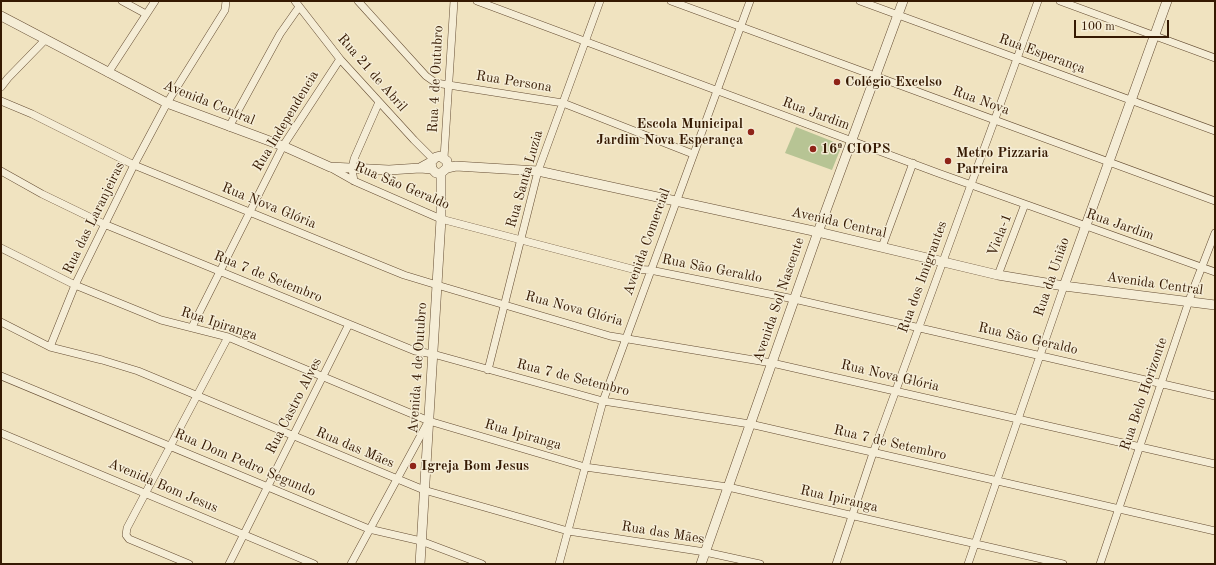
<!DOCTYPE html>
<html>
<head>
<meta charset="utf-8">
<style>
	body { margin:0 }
	#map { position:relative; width:1216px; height:565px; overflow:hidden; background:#f0e3c0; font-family:"Old Standard TT",serif }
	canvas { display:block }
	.frame { position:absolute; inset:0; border:2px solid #351902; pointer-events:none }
	.scale { position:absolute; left:1074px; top:20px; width:95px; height:18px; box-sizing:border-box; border:2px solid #351902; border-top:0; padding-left:5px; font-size:12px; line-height:14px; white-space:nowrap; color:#351902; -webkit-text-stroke:3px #f5edd6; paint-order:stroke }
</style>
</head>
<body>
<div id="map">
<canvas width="1216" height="565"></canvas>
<div class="frame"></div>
<div class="scale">100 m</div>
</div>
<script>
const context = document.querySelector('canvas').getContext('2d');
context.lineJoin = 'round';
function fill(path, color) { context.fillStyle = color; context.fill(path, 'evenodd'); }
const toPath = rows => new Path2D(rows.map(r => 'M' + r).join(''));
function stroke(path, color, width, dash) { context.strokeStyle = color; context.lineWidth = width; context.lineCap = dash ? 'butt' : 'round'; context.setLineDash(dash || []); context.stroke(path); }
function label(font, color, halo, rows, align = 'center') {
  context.font = font + ' "Old Standard TT",serif'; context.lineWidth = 3; context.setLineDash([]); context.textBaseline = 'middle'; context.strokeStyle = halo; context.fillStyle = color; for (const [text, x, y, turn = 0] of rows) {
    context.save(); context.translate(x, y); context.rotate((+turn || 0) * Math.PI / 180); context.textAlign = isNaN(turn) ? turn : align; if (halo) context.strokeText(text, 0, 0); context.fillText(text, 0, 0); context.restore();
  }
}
fill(toPath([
	[796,127,842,145,832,170,785,153]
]), '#b7c494');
const minor = toPath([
	[122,1,146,14],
	[295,1,340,59,414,140,433,159],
	[358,1,426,76,436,83,563,103,693,154],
	[477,1,938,173,1215,272],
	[671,1,1215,201],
	[860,1,1215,131],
	[1060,1,1215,58],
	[108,73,155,1],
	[1,87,8,78,45,40],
	[1,101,32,114,134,165,404,275,437,285,610,336,772,363,1215,464],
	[229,127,280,34,299,7],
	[444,158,454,1],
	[331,168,354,181,441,219,632,269,650,270,794,299,1215,396],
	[1,171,42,194,104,224,415,351,433,354,603,401,750,424,1215,531],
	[354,181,352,169,354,159,379,102],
	[882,247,913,163],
	[1,248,75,285,161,320,228,337,429,421,585,467,728,487,1063,564],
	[998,275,1025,204],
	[1,322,50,347,102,360,138,371,424,490,568,531,705,552,760,564],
	[192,327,283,146,340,59],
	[50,347,75,285,134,165,167,103,225,10,226,1],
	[488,370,538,171,600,1],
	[1,376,369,529,421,541,482,564],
	[1,433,314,564],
	[189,564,129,539,126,535,127,528,228,337],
	[229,564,349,324],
	[351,564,428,422],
	[559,564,603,401,750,1],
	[836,564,873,453,1038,1],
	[968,564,1064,286],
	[1100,564,1191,295,1215,233]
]);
const tertiary = toPath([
	[1,16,167,103,283,146,330,167,389,170,420,168,432,169],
	[420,168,431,162,436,157,440,156,447,161,447,168,441,173,436,173,432,169,431,162],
	[447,168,456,166,538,171,818,232,998,275,1064,286,1215,305],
	[1064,286,1167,1],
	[420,564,441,219,441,173],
	[701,564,818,232,903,1]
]);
stroke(minor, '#644c32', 8);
stroke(tertiary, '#644c32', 10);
stroke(minor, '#f5edd6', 7);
stroke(tertiary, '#f5edd6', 9);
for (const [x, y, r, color] of [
	[837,82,4,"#8f2418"],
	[751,132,4,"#8f2418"],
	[813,149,4,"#8f2418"],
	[948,161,4,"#8f2418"],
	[413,466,4,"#8f2418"]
]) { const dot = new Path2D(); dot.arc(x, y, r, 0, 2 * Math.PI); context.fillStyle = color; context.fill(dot); stroke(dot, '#f5edd6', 1.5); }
label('14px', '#351902', '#f5edd6', [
	["Rua Esperança",1042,54,20],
	["Rua 21 de Abril",372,73,49],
	["Rua 4 de Outubro",436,79,-87],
	["Rua Persona",514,82,9],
	["Rua Nova",981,101,20],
	["Avenida Central",209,103,22],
	["Rua Jardim",816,114,20],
	["Rua Independencia",286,121,-59],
	["Rua Santa Luzia",525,179,-74],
	["Rua São Geraldo",402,186,23],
	["Rua Nova Glória",269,206,22],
	["Rua das Laranjeiras",94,218,-64],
	["Avenida Central",839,223,13],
	["Rua Jardim",1120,225,19],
	["Viela-1",1000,235,-69],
	["Avenida Comercial",647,242,-70],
	["Rua São Geraldo",712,269,11],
	["Rua 7 de Setembro",268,277,22],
	["Rua dos Imigrantes",923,277,-70],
	["Rua da União",1052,277,-71],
	["Avenida Central",1155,284,8],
	["Avenida Sol Nascente",779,300,-71],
	["Rua Nova Glória",574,309,15],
	["Rua Ipiranga",219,324,18],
	["Rua São Geraldo",1028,339,13],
	["Avenida 4 de Outubro",418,368,-86],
	["Rua Nova Glória",890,376,13],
	["Rua 7 de Setembro",573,378,14],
	["Rua Belo Horizonte",1144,394,-71],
	["Rua Castro Alves",294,406,-63],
	["Rua Ipiranga",523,435,16],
	["Rua 7 de Setembro",890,443,13],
	["Rua das Mães",355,448,23],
	["Rua Dom Pedro Segundo",245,463,23],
	["Avenida Bom Jesus",163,486,23],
	["Rua Ipiranga",839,499,13],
	["Rua das Mães",663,533,9]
]);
label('bold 14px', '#351902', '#f5edd6', [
	["Colégio Excelso",845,82],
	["Escola Municipal",743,124,"right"],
	["Jardim Nova Esperança",743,140,"right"],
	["16º CIOPS",821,149],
	["Metro Pizzaria",956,153],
	["Parreira",956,169],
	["Igreja Bom Jesus",421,466]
], 'left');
</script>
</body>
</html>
